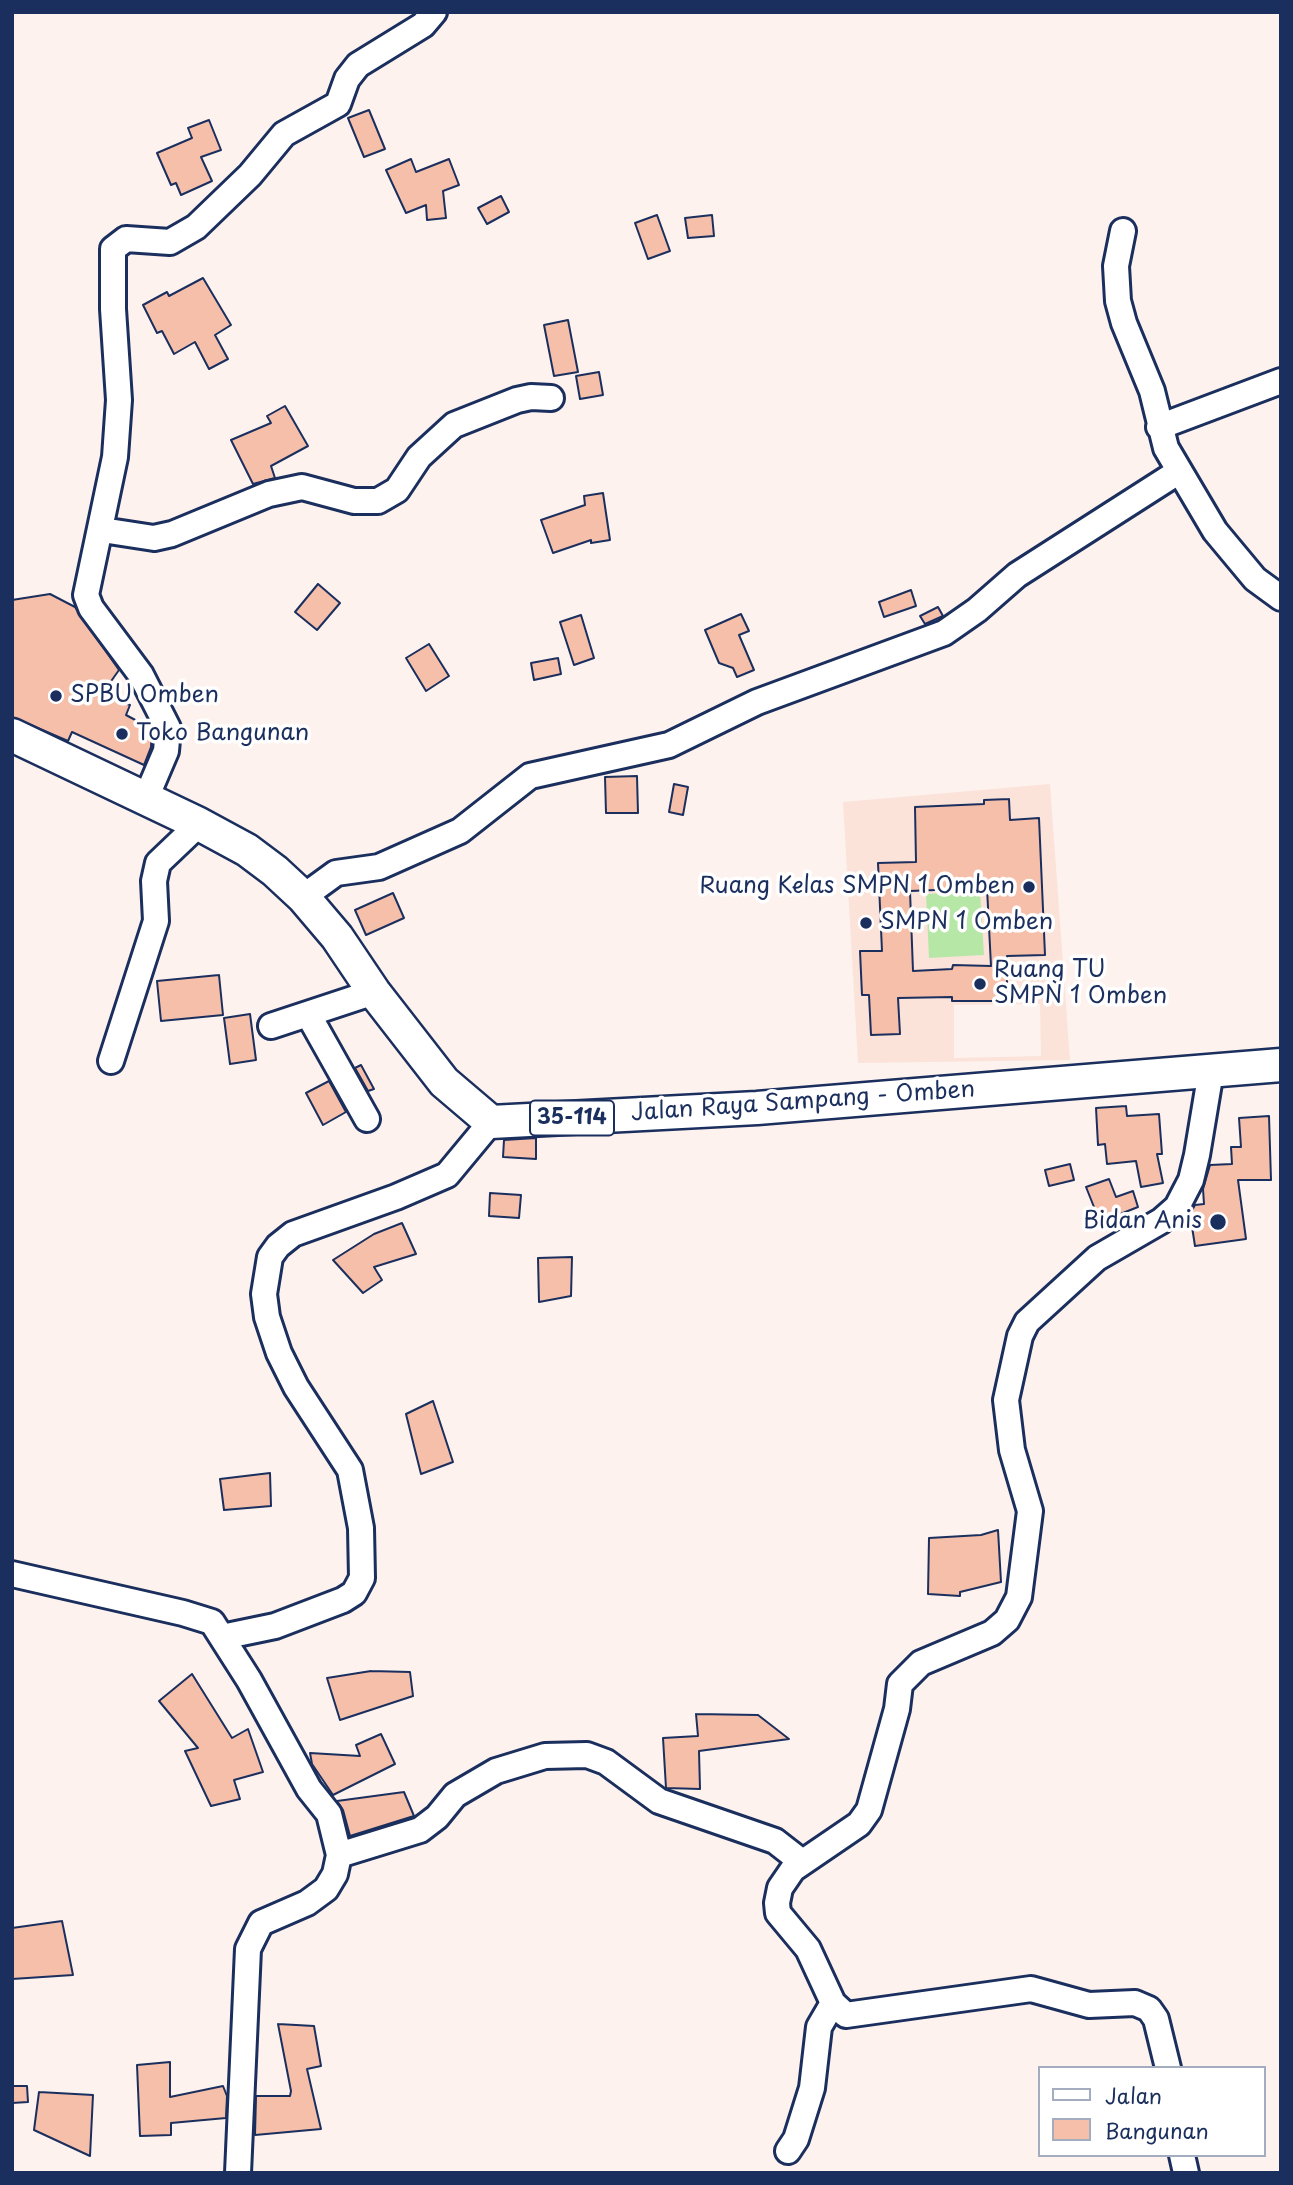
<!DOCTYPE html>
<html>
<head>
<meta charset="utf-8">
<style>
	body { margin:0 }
	#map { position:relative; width:1293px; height:2185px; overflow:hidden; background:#fdf2ee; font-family:"Playpen Sans",sans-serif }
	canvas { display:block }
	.frame { position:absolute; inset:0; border:14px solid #1b2f5e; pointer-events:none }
	.legend { position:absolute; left:1038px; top:2066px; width:228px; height:91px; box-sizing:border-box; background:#fff; border:2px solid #a4acbf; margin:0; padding:9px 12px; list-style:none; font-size:21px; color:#1b2f5e }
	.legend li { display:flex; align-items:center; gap:14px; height:35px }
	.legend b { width:35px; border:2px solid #a4acbf }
</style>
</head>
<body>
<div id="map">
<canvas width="1293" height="2185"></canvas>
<div class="frame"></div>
<ul class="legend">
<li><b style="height:9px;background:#fff"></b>Jalan</li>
<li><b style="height:19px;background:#f6bfaa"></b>Bangunan</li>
</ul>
</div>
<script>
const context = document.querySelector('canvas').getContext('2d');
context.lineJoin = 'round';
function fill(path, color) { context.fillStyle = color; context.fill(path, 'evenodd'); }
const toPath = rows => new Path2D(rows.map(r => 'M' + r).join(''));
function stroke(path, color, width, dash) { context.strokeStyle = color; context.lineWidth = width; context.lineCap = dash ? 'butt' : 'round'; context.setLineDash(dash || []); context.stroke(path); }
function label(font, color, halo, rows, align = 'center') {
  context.font = font + ' "Playpen Sans",sans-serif'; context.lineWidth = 7; context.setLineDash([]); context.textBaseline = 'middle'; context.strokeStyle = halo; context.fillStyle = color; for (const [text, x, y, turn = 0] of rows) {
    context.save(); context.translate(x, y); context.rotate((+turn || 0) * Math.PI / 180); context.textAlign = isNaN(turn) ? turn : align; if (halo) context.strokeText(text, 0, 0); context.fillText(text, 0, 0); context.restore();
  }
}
fill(toPath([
	[1050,784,1070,1060,858,1063,843,802],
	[1009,799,1011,852,986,854,984,801],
	[972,804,973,805,916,839,915,807],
	[1038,818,1044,955,1020,956,1014,820],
	[917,857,960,889,918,891],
	[879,863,909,863,912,947],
	[988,900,1015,952,990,953],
	[892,950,894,994,862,995,860,952],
	[953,966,1007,967,1006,1001,953,1001],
	[899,972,938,997,900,998],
	[898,997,900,1034,871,1035,870,998],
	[1040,1004,1041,1056,954,1058,954,1005]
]), '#fbe3da');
fill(toPath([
	[980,891,984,955,929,958,926,894]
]), '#b7e7a6');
const building = toPath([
	[369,110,385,149,364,157,348,118,369,110],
	[209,120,221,150,201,157,212,181,181,195,176,183,171,185,157,153,192,138,188,128,209,120],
	[411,159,416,172,449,159,459,185,443,191,446,218,427,220,426,205,406,213,386,170,411,159],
	[501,196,509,212,487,224,478,208,501,196],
	[657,215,670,251,648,259,635,223,657,215],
	[712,215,714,236,688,238,685,218,712,215],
	[203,278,231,325,215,335,228,359,209,369,195,342,174,354,162,331,157,333,143,305,167,292,169,296,203,278],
	[568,320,578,372,554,376,544,325,568,320],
	[599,372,603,395,580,399,576,376,599,372],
	[285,406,308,446,271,466,275,478,253,484,231,440,271,423,267,416,285,406],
	[603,493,610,540,591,543,591,540,553,553,541,520,585,505,584,496,603,493],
	[318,584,340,603,317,630,295,612,318,584],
	[911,590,916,606,884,617,879,602,911,590],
	[50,594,75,607,119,670,102,694,130,705,126,715,152,729,151,747,144,765,72,732,68,741,12,717,12,600,50,594],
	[938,607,943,616,925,624,920,616,938,607],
	[741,614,749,631,739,635,754,670,737,677,733,668,719,663,705,630,741,614],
	[581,615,594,658,574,665,560,622,581,615],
	[429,644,449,676,426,691,406,658,429,644],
	[558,658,561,674,534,680,531,663,558,658],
	[637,776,638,813,606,813,605,777,637,776],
	[674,784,688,787,683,815,669,812,674,784],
	[1009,799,1010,820,1039,818,1045,955,1007,956,1007,1001,952,1001,952,997,898,998,900,1034,871,1035,869,995,862,995,860,951,882,951,878,863,916,862,915,807,984,804,984,800,1009,799],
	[987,888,991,966,953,965,952,969,913,971,910,891,987,888],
	[393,893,404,918,366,935,355,910,393,893],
	[219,975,223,1015,161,1021,157,981,219,975],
	[250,1014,256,1060,230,1064,224,1018,250,1014],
	[361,1065,374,1089,368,1091,355,1068,361,1065],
	[329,1081,346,1112,323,1125,306,1093,329,1081],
	[1126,1106,1127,1116,1159,1114,1162,1154,1157,1154,1163,1183,1141,1187,1136,1161,1107,1164,1105,1144,1098,1145,1096,1108,1126,1106],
	[1269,1116,1271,1180,1238,1180,1246,1239,1195,1246,1190,1214,1195,1205,1204,1204,1203,1189,1210,1165,1232,1164,1231,1147,1241,1147,1239,1118,1269,1116],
	[536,1138,536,1159,503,1157,504,1140,536,1138],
	[1070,1164,1074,1180,1049,1186,1045,1170,1070,1164],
	[1109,1179,1116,1197,1133,1191,1138,1207,1100,1222,1086,1187,1109,1179],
	[490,1193,521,1195,519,1218,489,1216,490,1193],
	[402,1223,416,1254,374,1267,382,1280,363,1293,333,1260,374,1234,402,1223],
	[572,1257,571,1296,539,1302,538,1258,572,1257],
	[433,1401,453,1462,421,1474,406,1414,433,1401],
	[270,1473,271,1506,224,1510,220,1479,270,1473],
	[998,1530,1001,1582,960,1592,960,1596,928,1594,929,1538,981,1535,998,1530],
	[371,1671,410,1672,413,1696,340,1720,327,1678,371,1671],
	[192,1674,232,1738,248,1729,263,1772,234,1780,240,1799,211,1806,185,1751,198,1748,159,1701,192,1674],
	[696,1714,758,1715,789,1739,699,1751,700,1789,666,1788,663,1738,698,1736,696,1714],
	[381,1734,395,1764,333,1795,312,1764,310,1753,360,1756,356,1745,381,1734],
	[404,1792,414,1816,350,1836,343,1810,337,1801,404,1792],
	[62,1921,73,1975,12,1979,12,1928,62,1921],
	[278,2024,314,2026,321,2066,307,2069,321,2129,255,2135,256,2096,290,2096,291,2091,278,2024],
	[170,2062,170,2097,223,2086,227,2096,226,2118,171,2123,171,2135,140,2136,137,2065,170,2062],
	[12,2086,27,2086,28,2102,12,2103,12,2086],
	[39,2092,93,2095,90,2156,34,2130,39,2092]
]);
fill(building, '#f6bfaa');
stroke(building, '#1b2f5e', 2);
const minor = toPath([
	[1123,231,1116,266,1118,301,1124,323,1152,391,1166,448,1215,531,1255,579,1281,598],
	[1159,427,1281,381],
	[102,530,154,538,172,534,269,494,302,487,354,501,378,501,397,490,419,457,454,425,517,400,531,397,551,398],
	[146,798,166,751,168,728,141,675,91,608,86,595,115,457,119,400,113,309,113,249,126,239,170,242,196,227,250,175,284,134,338,104,347,79,358,65,423,25,434,12],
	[303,897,336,873,379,867,460,831,530,776,669,745,757,702,944,633,977,610,1017,575,1178,472],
	[308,1014,367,1119],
	[271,1026,374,992],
	[111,1061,156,921,154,881,158,863,199,824],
	[12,1574,183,1613,212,1622,249,1680,309,1789,329,1814,339,1855,335,1874,326,1889,307,1903,261,1923,248,1949,238,2173],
	[222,1637,275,1626,343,1600,354,1593,362,1578,361,1528,350,1470,296,1387,279,1353,267,1317,264,1294,270,1257,278,1246,293,1234,396,1197,447,1175,491,1122],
	[339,1855,420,1830,437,1817,455,1795,496,1771,545,1756,587,1755,606,1762,659,1801,775,1841,802,1862],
	[1168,2068,1156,2019,1149,2009,1135,2003,1089,2005,1031,1989,846,2015,833,2003,808,1949,778,1913,777,1903,780,1888,793,1869,859,1824,869,1810,897,1709,900,1684,921,1663,992,1633,1007,1620,1019,1597,1030,1511,1012,1450,1006,1400,1020,1336,1027,1322,1097,1258,1161,1221,1177,1207,1191,1180,1197,1155,1211,1071],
	[788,2151,796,2139,812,2088,819,2027,833,2003],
	[1182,2155,1186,2173]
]);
const major = toPath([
	[12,735,199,824,247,850,275,871,303,897,337,937,374,992,444,1082,491,1122,757,1108,1281,1065]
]);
stroke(minor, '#1b2f5e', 30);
stroke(major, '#1b2f5e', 37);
stroke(minor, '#fff', 24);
stroke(major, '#fff', 32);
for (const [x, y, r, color] of [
	[56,696,7,"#1b2f5e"],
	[122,734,7,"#1b2f5e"],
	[1029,887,7,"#1b2f5e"],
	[866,923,7,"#1b2f5e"],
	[980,984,7,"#1b2f5e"],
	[1218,1222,9,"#1b2f5e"]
]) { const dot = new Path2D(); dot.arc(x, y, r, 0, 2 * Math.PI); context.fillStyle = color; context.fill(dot); stroke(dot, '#fff', 2.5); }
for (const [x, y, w] of [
	[572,1118,84]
]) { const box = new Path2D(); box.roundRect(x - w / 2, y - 17.5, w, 35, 5); context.fillStyle = '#fff'; context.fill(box); stroke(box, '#1b2f5e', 2); }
label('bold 21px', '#1b2f5e', null, [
	["35-114",572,1118]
]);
label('23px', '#1b2f5e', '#fff', [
	["SPBU Omben",70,696],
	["Toko Bangunan",136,734],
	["Ruang Kelas SMPN 1 Omben",1015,887,"right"],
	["SMPN 1 Omben",880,923],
	["Ruang TU",994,971],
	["SMPN 1 Omben",994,997],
	["Bidan Anis",1202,1222,"right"]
], 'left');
label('23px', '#1b2f5e', '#fff', [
	["Jalan Raya Sampang - Omben",803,1102,-4]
]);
</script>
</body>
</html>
